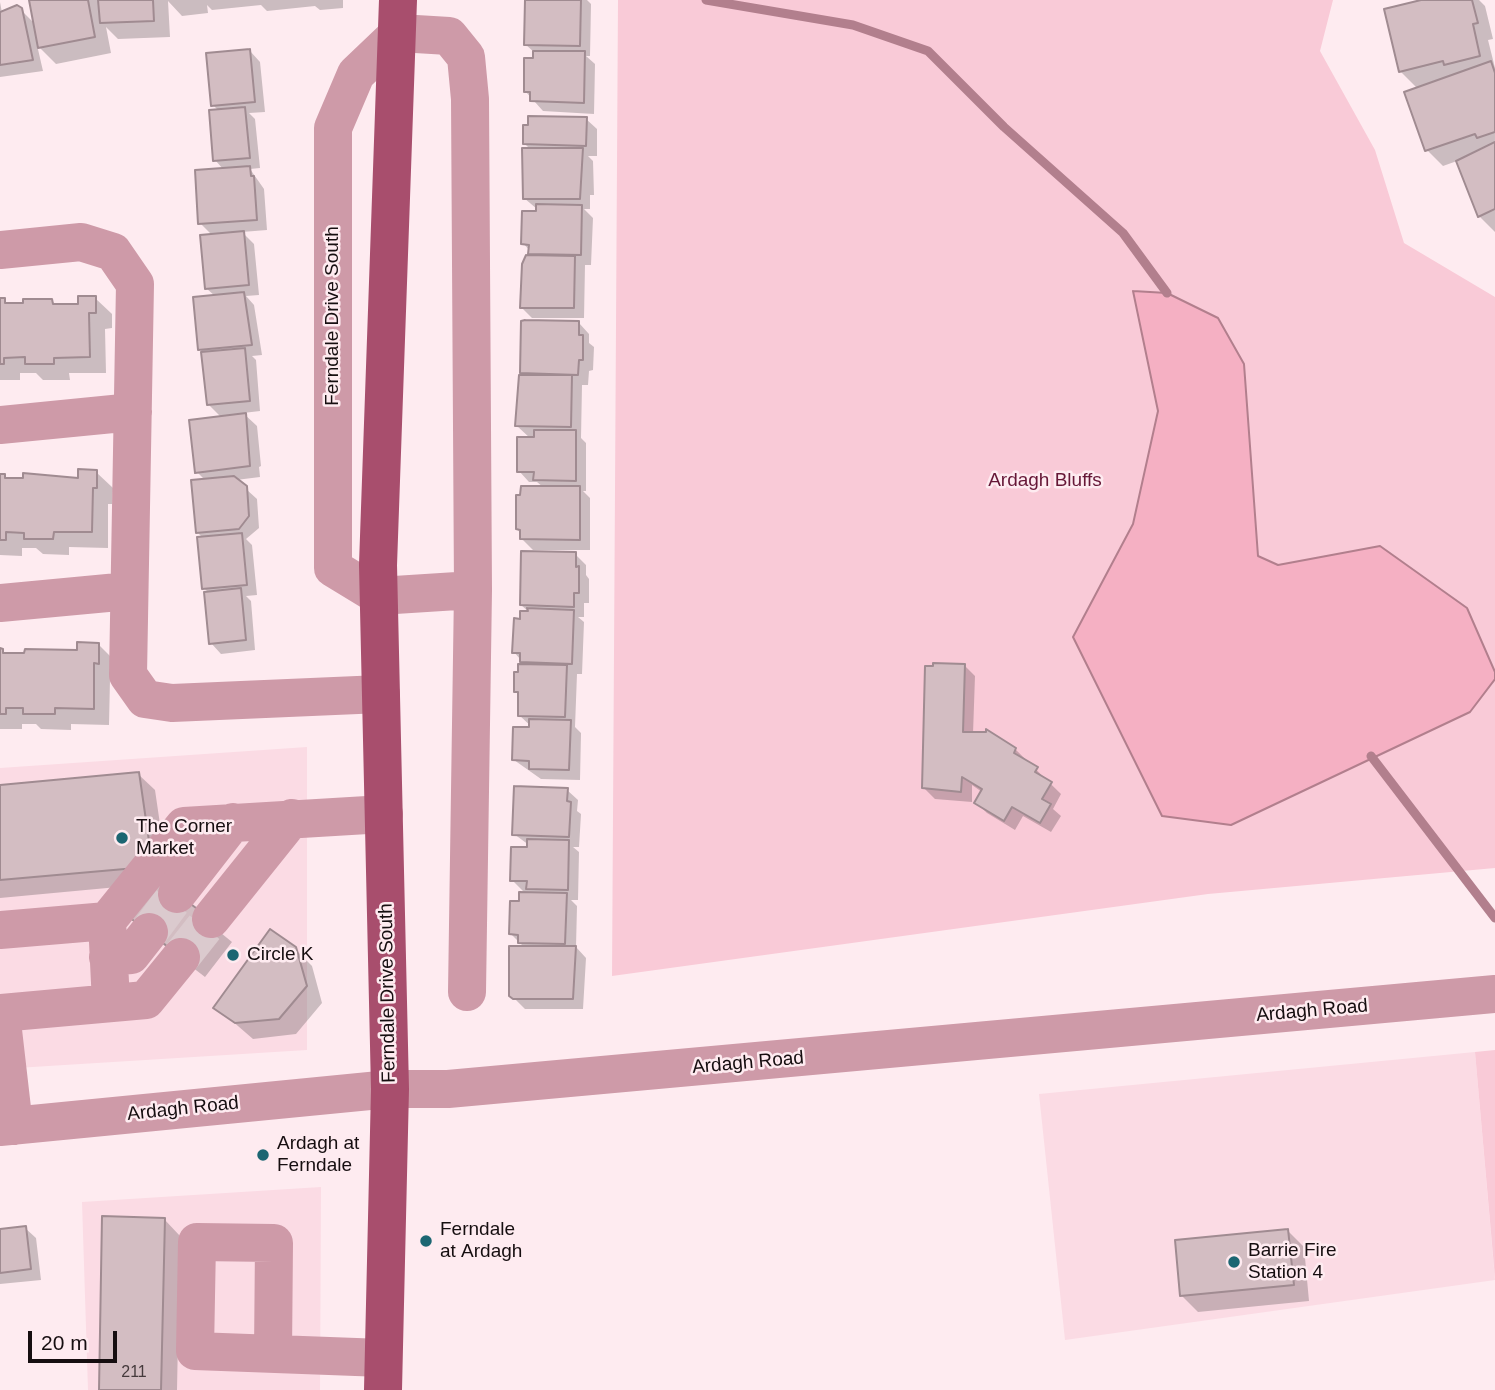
<!DOCTYPE html>
<html>
<head>
<meta charset="utf-8">
<style>
	body { margin:0 }
	#map { position:relative; width:1495px; height:1390px; overflow:hidden; background:#feebf0; font-family:Helvetica,sans-serif }
	canvas { display:block }
	.scale { position:absolute; left:28px; top:1331px; width:89px; height:32px; box-sizing:border-box; border:4px solid #160e10; border-top:0; padding-left:9px; font-size:21px; line-height:24px; white-space:nowrap; color:#160e10; -webkit-text-stroke:5px #feebf0; paint-order:stroke }
</style>
</head>
<body>
<div id="map">
<canvas width="1495" height="1390"></canvas>
<div class="scale">20 m</div>
</div>
<script>
const context = document.querySelector('canvas').getContext('2d');
context.lineJoin = 'round';
function fill(path, color) { context.fillStyle = color; context.fill(path, 'evenodd'); }
const toPath = rows => new Path2D(rows.map(r => 'M' + r).join(''));
function stroke(path, color, width, dash) { context.strokeStyle = color; context.lineWidth = width; context.lineCap = dash ? 'butt' : 'round'; context.setLineDash(dash || []); context.stroke(path); }
function label(font, color, halo, rows, align = 'center') {
  context.font = font + ' Helvetica,sans-serif'; context.lineWidth = 5; context.setLineDash([]); context.textBaseline = 'middle'; context.strokeStyle = halo; context.fillStyle = color; for (const [text, x, y, turn = 0] of rows) {
    context.save(); context.translate(x, y); context.rotate((+turn || 0) * Math.PI / 180); context.textAlign = isNaN(turn) ? turn : align; if (halo) context.strokeText(text, 0, 0); context.fillText(text, 0, 0); context.restore();
  }
}
fill(toPath([
	[307,747,307,1050,0,1069,0,768],
	[1475,1052,1495,1280,1065,1340,1039,1094],
	[321,1187,320,1390,88,1390,82,1202]
]), '#fbdbe4');
fill(toPath([
	[618,0,1333,0,1320,51,1375,150,1404,243,1495,297,1495,868,1208,894,612,976],
	[1495,1050,1495,1278,1475,1052]
]), '#f9cad7');
const water = toPath([
	[1133,291,1167,293,1218,318,1244,364,1258,556,1278,565,1380,546,1467,608,1495,672,1495,679,1470,712,1231,825,1162,816,1073,637,1133,524,1158,411,1133,291]
]);
fill(water, '#f5b0c3');
stroke(water, '#b27f8d', 2);
fill(toPath([
	[29,0,343,0,343,8,320,10,315,6,267,11,261,5,212,10,207,5,208,13,182,16,168,1,170,37,118,39,106,27,111,53,56,64,37,45,43,71,0,77,0,2,2,13,21,10,34,23],
	[527,0,587,0,591,4,590,56,586,56,595,64,594,114,543,111,526,92,535,59,535,53,525,44],
	[1428,0,1479,0,1485,6,1493,39,1488,40,1495,68,1495,232,1479,216,1457,161,1443,166,1427,150,1418,89,1400,71],
	[250,51,260,62,265,112,249,113,255,119,260,168,250,169,264,189,267,230,242,232,254,244,259,295,246,296,254,305,262,355,252,356,256,360,260,411,243,413,257,426,261,466,259,467,260,477,236,480,257,499,259,528,246,539,252,545,257,595,246,596,251,601,255,650,221,654,211,643,209,593,204,588,203,538,197,532,205,480,197,472,222,418,208,404,203,353,200,349,215,296,206,288,213,236,200,223,224,170,215,160,219,111,213,105],
	[586,119,597,129,597,156,588,156,593,161,594,195,590,195,590,209,584,209,593,218,591,265,585,265,584,318,532,318,521,307,530,256,530,251,523,243,537,213,537,209,524,198,531,150,525,144],
	[95,298,112,314,112,328,105,329,106,373,69,373,70,380,43,380,36,373,20,373,20,380,0,380,0,300,10,305,52,301,57,306,80,306],
	[522,323,579,323,589,334,589,343,594,347,593,370,589,371,588,385,582,385,581,438,586,443,586,491,583,491,590,498,590,550,533,550,522,539,518,529,543,487,537,482,529,482,519,471,530,438,517,426],
	[96,472,113,488,112,504,108,504,108,548,69,547,69,555,43,554,36,548,22,548,22,556,0,555,0,478,25,480,25,474,80,479],
	[575,554,586,565,586,575,589,579,589,603,584,603,584,617,578,617,584,622,582,674,577,674,575,727,581,733,580,780,541,779,514,760,534,729,519,715,520,696,515,691,526,666,514,652,522,621,529,612,521,605],
	[98,644,115,661,110,679,109,725,71,724,71,730,41,729,36,724,22,724,22,729,0,729,0,650,7,655,78,652],
	[964,665,975,676,973,734,1015,749,1061,794,1053,809,1061,816,1051,832,1023,816,1015,830,987,813,976,802,982,792,972,785,972,802,935,799,924,788],
	[138,774,155,790,166,865,156,880,232,942,205,977,144,930,150,884,0,898,0,786],
	[567,790,578,800,577,811,581,814,579,847,573,847,579,852,578,900,571,900,577,906,576,947,586,958,583,1009,525,1009,511,995,525,948,511,934,526,894,512,880,529,845,514,834],
	[295,949,312,966,322,1003,296,1034,253,1039,216,1007],
	[164,1219,180,1236,177,1390,101,1390],
	[25,1228,36,1238,41,1280,0,1284,0,1230],
	[1288,1231,1304,1247,1309,1301,1198,1312,1182,1296]
]), '#0003');
stroke(toPath([
	[706,0,853,25,928,51,1004,127,1123,233,1167,293],
	[1371,756,1495,918]
]), '#b27f8d', 9);
const building = toPath([
	[29,0,88,0,95,37,38,48,29,0],
	[98,0,153,0,154,21,100,23,98,0],
	[525,0,581,0,580,46,524,45,525,0],
	[1421,0,1472,0,1478,23,1473,24,1480,56,1444,65,1443,61,1399,72,1384,9,1421,0],
	[17,5,22,8,33,60,0,65,0,12,17,5],
	[250,49,255,102,211,106,206,53,250,49],
	[533,51,585,51,584,103,530,101,530,92,524,92,524,58,533,58,533,51],
	[1491,61,1495,73,1495,132,1477,138,1475,134,1425,151,1404,92,1491,61],
	[245,107,250,158,213,161,209,110,245,107],
	[528,116,587,117,586,146,523,144,523,125,528,125,528,116],
	[1495,142,1495,209,1478,217,1456,161,1495,142],
	[522,148,583,148,580,199,523,199,522,148],
	[250,166,251,176,254,176,257,220,198,224,195,170,250,166],
	[536,204,582,205,581,255,528,254,529,245,521,244,522,211,536,211,536,204],
	[244,231,249,285,205,289,200,235,244,231],
	[526,255,575,256,574,308,520,308,522,264,526,255],
	[244,292,252,345,198,350,193,297,244,292],
	[78,296,96,296,96,313,89,313,90,357,54,358,54,364,25,364,25,357,4,358,4,364,0,364,0,298,5,298,5,303,23,303,23,299,52,299,53,304,78,304,78,296],
	[525,320,579,321,579,335,583,335,583,360,579,360,578,375,520,373,521,321,525,320],
	[245,348,250,401,207,405,201,352,245,348],
	[519,375,572,375,571,427,515,426,519,375],
	[246,413,250,466,195,473,189,420,246,413],
	[534,430,576,430,576,481,533,480,534,472,517,472,517,437,534,437,534,430],
	[78,469,97,470,97,488,93,488,92,532,54,532,53,539,24,539,24,533,6,532,6,540,0,540,0,474,5,474,5,478,23,478,23,473,78,478,78,469],
	[234,476,247,486,249,516,239,529,196,533,191,480,234,476],
	[521,486,580,486,580,540,520,539,520,530,516,529,516,495,520,495,521,486],
	[242,533,247,585,202,589,197,537,242,533],
	[521,551,576,552,576,567,579,566,579,593,574,593,574,607,520,605,521,551],
	[241,588,246,640,209,644,204,592,241,588],
	[527,608,574,610,572,664,520,662,520,653,512,653,514,618,520,619,520,611,528,611,527,608],
	[77,642,99,643,99,664,94,663,94,709,55,708,55,714,23,714,23,708,6,708,6,714,0,714,0,648,3,649,3,653,24,653,25,649,77,650,77,642],
	[933,663,965,664,963,732,986,732,986,729,1016,748,1014,753,1038,767,1035,772,1052,782,1042,799,1051,804,1040,823,1012,807,1004,821,974,803,982,789,962,777,961,792,922,788,925,666,933,666,933,663],
	[518,664,567,665,565,717,518,716,518,692,514,692,514,672,518,672,518,664],
	[529,719,571,720,569,770,529,769,529,761,512,760,513,727,529,727,529,719],
	[139,772,150,848,136,868,0,880,0,785,139,772],
	[514,786,568,788,567,801,571,802,569,837,512,835,514,786],
	[527,839,569,840,568,890,526,889,527,881,510,881,511,847,527,847,527,839],
	[154,876,217,924,188,962,125,914,154,876],
	[519,892,567,893,565,944,518,943,518,935,509,934,510,901,519,901,519,892],
	[270,929,296,947,307,986,279,1019,235,1023,213,1008,270,929],
	[509,946,576,946,573,999,513,999,509,996,509,946],
	[102,1216,165,1218,161,1390,99,1390,102,1216],
	[26,1226,31,1269,0,1273,0,1229,26,1226],
	[1288,1229,1294,1285,1180,1296,1175,1240,1288,1229]
]);
fill(building, '#d3bdc2');
stroke(building, '#a08b91', 2);
stroke(toPath([
	[149,932,177,894],
	[181,957,211,919]
]), '#dbcace', 38, [38, 19]);
stroke(toPath([
	[0,250,81,242,113,252,135,284,128,675,145,699,172,703,381,694],
	[0,425,133,412],
	[0,603,129,591],
	[177,894,233,822],
	[211,919,292,818],
	[107,921,111,1003],
	[0,930,107,921,184,826,384,814],
	[108,957,131,955,149,932],
	[467,992,473,590,470,99,466,57,449,36,399,33,356,74,333,128,333,568,379,596,473,590],
	[0,1013,146,1000,181,957],
	[1,1013,14,1126],
	[0,1127,390,1089,448,1089,1495,994],
	[273,1353,274,1243,197,1242,195,1351,383,1358]
]), '#ce9aa8', 38);
stroke(toPath([
	[383,1390,390,1089,378,565,398,0]
]), '#a84e6d', 38);
for (const [x, y, r, color] of [
	[122,838,7,"#1c6672"],
	[233,955,7,"#1c6672"],
	[263,1155,7,"#1c6672"],
	[426,1241,7,"#1c6672"],
	[1234,1262,7,"#1c6672"]
]) { const dot = new Path2D(); dot.arc(x, y, r, 0, 2 * Math.PI); context.fillStyle = color; context.fill(dot); stroke(dot, '#feebf0', 2.5); }
label('16px', '#453a3c', null, [
	["211",134,1373]
]);
label('19px', '#160e10', '#feebf0', [
	["Ferndale Drive South",333,316,-90],
	["Ferndale Drive South",388,993,-91],
	["Ardagh Road",1312,1011,-5],
	["Ardagh Road",748,1063,-5],
	["Ardagh Road",183,1109,-6]
]);
label('19px', '#661737', '#feebf0', [
	["Ardagh Bluffs",1045,481]
]);
label('19px', '#160e10', '#feebf0', [
	["The Corner",136,827],
	["Market",136,849],
	["Circle K",247,955],
	["Ardagh at",277,1144],
	["Ferndale",277,1166],
	["Ferndale",440,1230],
	["at Ardagh",440,1252],
	["Barrie Fire",1248,1251],
	["Station 4",1248,1273]
], 'left');
</script>
</body>
</html>
